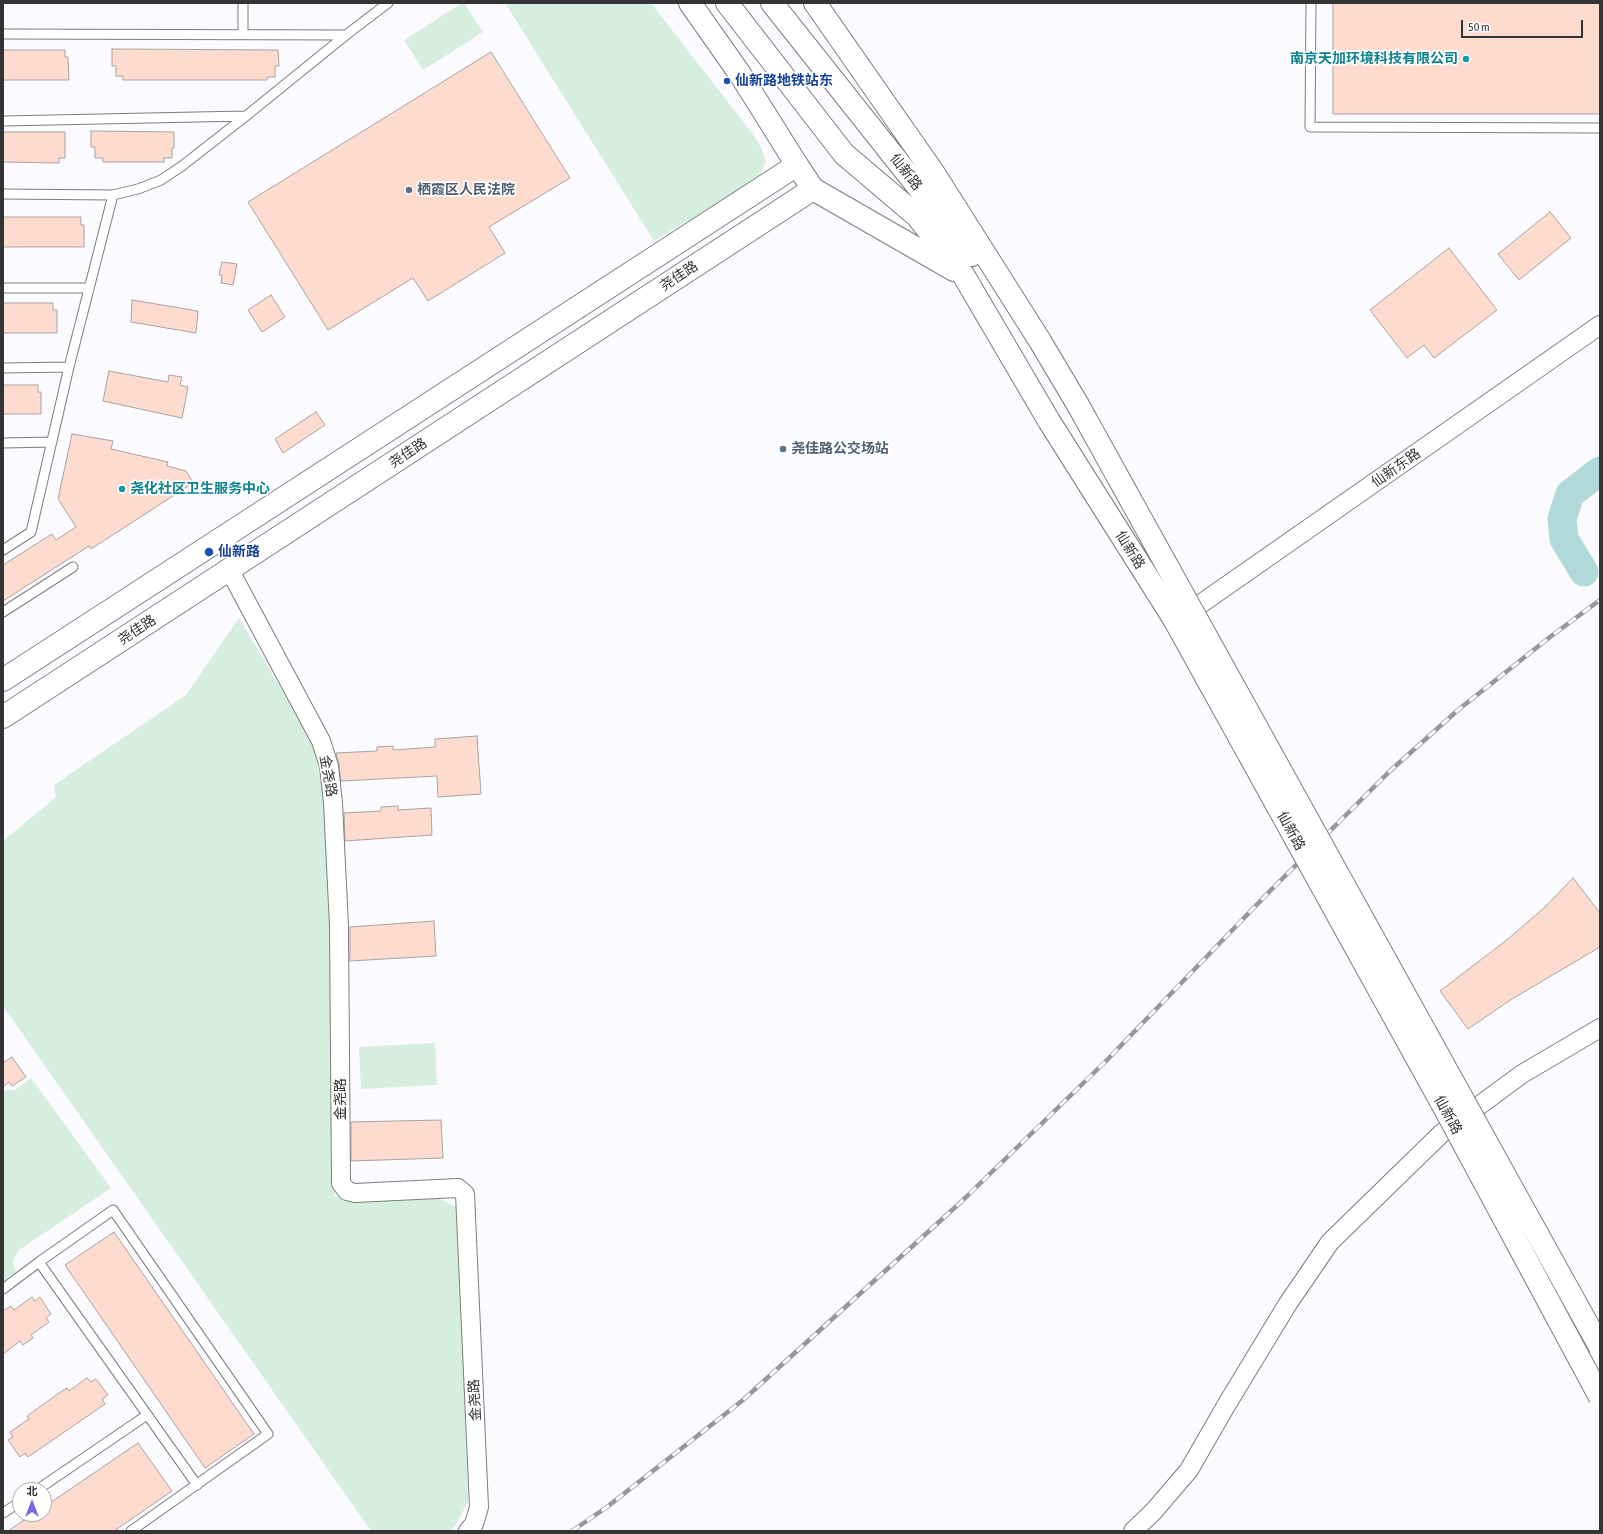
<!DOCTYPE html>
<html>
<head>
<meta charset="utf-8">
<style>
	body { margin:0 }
	#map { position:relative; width:1603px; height:1534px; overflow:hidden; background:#fbfafe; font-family:"Asap Condensed","Noto Sans SC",sans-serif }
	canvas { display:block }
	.frame { position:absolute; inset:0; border:4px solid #343335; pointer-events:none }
	.north { position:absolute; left:12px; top:1482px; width:40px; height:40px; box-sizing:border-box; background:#fff; border:1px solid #aeadae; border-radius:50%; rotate:0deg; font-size:11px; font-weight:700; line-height:16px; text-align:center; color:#343335 }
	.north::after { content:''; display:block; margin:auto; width:14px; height:18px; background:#7d67e2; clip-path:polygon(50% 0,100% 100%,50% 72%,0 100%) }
	.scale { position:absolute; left:1461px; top:20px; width:122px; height:18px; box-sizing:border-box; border:2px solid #343335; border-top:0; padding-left:5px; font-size:12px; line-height:14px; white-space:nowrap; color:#343335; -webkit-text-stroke:3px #fff; paint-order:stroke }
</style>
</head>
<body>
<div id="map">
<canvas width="1603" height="1534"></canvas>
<div class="frame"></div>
<div class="north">北</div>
<div class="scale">50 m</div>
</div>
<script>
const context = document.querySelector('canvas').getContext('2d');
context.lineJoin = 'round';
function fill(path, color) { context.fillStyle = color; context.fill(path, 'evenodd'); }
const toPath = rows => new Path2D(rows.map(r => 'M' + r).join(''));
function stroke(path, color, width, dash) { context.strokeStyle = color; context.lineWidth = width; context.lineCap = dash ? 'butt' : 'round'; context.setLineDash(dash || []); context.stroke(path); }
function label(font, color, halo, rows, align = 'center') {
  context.font = font + ' "Asap Condensed","Noto Sans SC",sans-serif'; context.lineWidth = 3.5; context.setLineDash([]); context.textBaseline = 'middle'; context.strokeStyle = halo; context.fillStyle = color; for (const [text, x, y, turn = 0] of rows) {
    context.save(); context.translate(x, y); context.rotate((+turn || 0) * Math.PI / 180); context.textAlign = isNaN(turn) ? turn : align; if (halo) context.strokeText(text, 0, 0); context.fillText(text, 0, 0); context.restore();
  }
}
fill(toPath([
	[462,3,464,3,483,32,423,70,404,40],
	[505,3,651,3,752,133,761,147,766,162,757,180,654,241],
	[239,618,319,753,327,818,335,1197,426,1193,459,1208,468,1502,455,1526,449,1531,371,1531,3,1006,3,841,56,797,54,785,186,695],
	[435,1043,437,1085,361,1089,359,1047],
	[31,1078,111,1188,19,1250,12,1262,17,1273,3,1283,3,1092,7,1089,10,1090,15,1090]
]), '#d6eee0');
stroke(toPath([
	[1584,572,1564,539,1562,519,1570,494,1600,471]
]), '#b1d9d9', 29);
const building = toPath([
	[1333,3,1600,3,1600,114,1333,114,1333,3],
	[112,49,278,50,279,66,275,66,275,77,267,77,267,80,123,80,123,76,116,76,116,66,112,66,112,49],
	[3,50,65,50,65,57,68,57,69,80,3,80,3,50],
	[491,52,570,178,489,227,505,253,428,301,413,278,328,330,248,202,491,52],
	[91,131,174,132,174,148,172,148,172,158,164,158,164,162,103,162,103,158,95,158,95,147,91,147,91,131],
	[3,132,65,132,65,158,59,158,59,163,3,162,3,132],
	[1550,212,1571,238,1519,280,1498,254,1550,212],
	[3,217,81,217,81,225,84,225,84,247,3,247,3,217],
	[1449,248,1497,310,1434,358,1424,345,1407,358,1370,310,1449,248],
	[222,262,237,264,233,285,221,283,222,275,219,275,222,262],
	[271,295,285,317,262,332,248,310,271,295],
	[132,300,198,311,196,333,131,322,132,300],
	[3,303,53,303,53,310,57,310,57,333,3,333,3,303],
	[109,371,168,382,169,375,182,377,180,385,188,387,182,418,103,401,109,371],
	[3,385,38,385,38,392,41,392,41,414,3,414,3,385],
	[316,412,325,425,283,453,275,439,316,412],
	[72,434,113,441,111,449,168,462,167,466,186,471,193,483,91,549,89,546,3,601,3,565,52,534,56,540,76,527,58,499,72,434],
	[477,736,481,794,438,797,437,776,341,781,339,765,336,753,377,751,377,747,393,746,393,750,435,747,435,739,477,736],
	[398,806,398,810,431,808,432,835,345,841,344,813,381,811,381,807,398,806],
	[1573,878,1600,913,1600,947,1512,999,1468,1029,1440,991,1508,939,1544,908,1573,878],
	[434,921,436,956,350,961,350,927,434,921],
	[12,1057,26,1077,12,1086,9,1082,3,1087,3,1063,12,1057],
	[441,1120,443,1158,351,1161,351,1122,441,1120],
	[114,1232,254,1434,205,1468,65,1265,114,1232],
	[32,1297,35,1301,40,1297,51,1314,46,1318,49,1322,31,1335,33,1338,23,1345,20,1341,3,1354,3,1311,11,1306,14,1310,32,1297],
	[87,1378,91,1382,96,1379,108,1395,102,1399,105,1404,28,1457,25,1453,20,1457,8,1440,13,1437,10,1432,29,1419,27,1416,62,1391,67,1388,69,1391,87,1378],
	[138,1443,172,1491,114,1531,8,1531,33,1514,44,1514,44,1507,138,1443]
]);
fill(building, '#fedbcf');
stroke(building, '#a8a3a1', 1);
const lane = toPath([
	[243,3,243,34],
	[1311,3,1310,127,1600,128],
	[3,34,346,35],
	[3,121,246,116],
	[3,194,113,195,138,189,161,180,182,166,246,116,346,35,388,3],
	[3,288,89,288],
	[3,368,69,367],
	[3,443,52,442],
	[3,550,31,532,69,367,113,195],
	[3,612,73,567],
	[3,1289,39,1262],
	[37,1490,147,1415],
	[3,1513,20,1502],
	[131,1531,268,1434,113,1210,39,1262,197,1485]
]);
const street = toPath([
	[229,569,321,741,329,766,333,803,339,926,341,1183,347,1191,355,1193,458,1188,465,1194,479,1507,474,1524,468,1531],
	[1192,610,1600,325],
	[1133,1531,1153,1512,1189,1470,1227,1404,1287,1305,1330,1242,1442,1133,1522,1074,1600,1028]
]);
const secondary = toPath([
	[3,680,797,165],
	[3,717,813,189]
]);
const primary = toPath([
	[690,3,740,74,797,165,813,189,954,270],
	[727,3,844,154,917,216,964,276,1049,421],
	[772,3,972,255],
	[815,3,933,172,1040,341,1078,405]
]);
stroke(lane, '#7d7c80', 11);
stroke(street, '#7d7c80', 20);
stroke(secondary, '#7d7c80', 24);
stroke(primary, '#7d7c80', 24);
stroke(lane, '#fff', 9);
stroke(street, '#fff', 18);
stroke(secondary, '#fff', 22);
stroke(primary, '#fff', 22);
const rail = toPath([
	[572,1531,607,1507,743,1400,961,1202,1106,1061,1270,891,1390,771,1458,710,1550,637,1600,600]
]);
stroke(rail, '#979699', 4.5);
stroke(rail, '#fff', 3, [9]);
const primaryBridge = toPath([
	[1078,405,1600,1347],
	[1049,421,1174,619,1445,1109,1600,1397]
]);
stroke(primaryBridge, '#7d7c80', 24, []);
stroke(primaryBridge, '#fff', 22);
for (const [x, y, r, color] of [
	[1466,59,4,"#0f9aa8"],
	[727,81,4,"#1a4fb4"],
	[409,190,4,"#5c6f8a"],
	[783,449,4,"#5c6f8a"],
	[122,489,4,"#0f9aa8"],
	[209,552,5,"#1a4fb4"]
]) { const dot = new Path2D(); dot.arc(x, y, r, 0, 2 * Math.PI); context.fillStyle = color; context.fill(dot); stroke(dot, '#fff', 1.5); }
label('bold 14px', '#0d838f', '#fff', [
	["南京天加环境科技有限公司",1458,59],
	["尧化社区卫生服务中心",130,489,"left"]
], 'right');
label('bold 14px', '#164399', '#fff', [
	["仙新路地铁站东",735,81],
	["仙新路",218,552]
], 'left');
label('14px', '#343335', '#fff', [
	["仙新路",906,172,52],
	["尧佳路",679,276,-33],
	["尧佳路",408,453,-33],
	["仙新东路",1396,468,-35],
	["仙新路",1130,550,58],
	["尧佳路",137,630,-33],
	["金尧路",328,776,80],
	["仙新路",1291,831,61],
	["金尧路",341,1099,-90],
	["仙新路",1448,1115,61],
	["金尧路",475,1400,-93]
]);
label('bold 14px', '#4e5e75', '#fff', [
	["栖霞区人民法院",417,190],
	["尧佳路公交场站",791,449]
], 'left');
</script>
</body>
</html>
